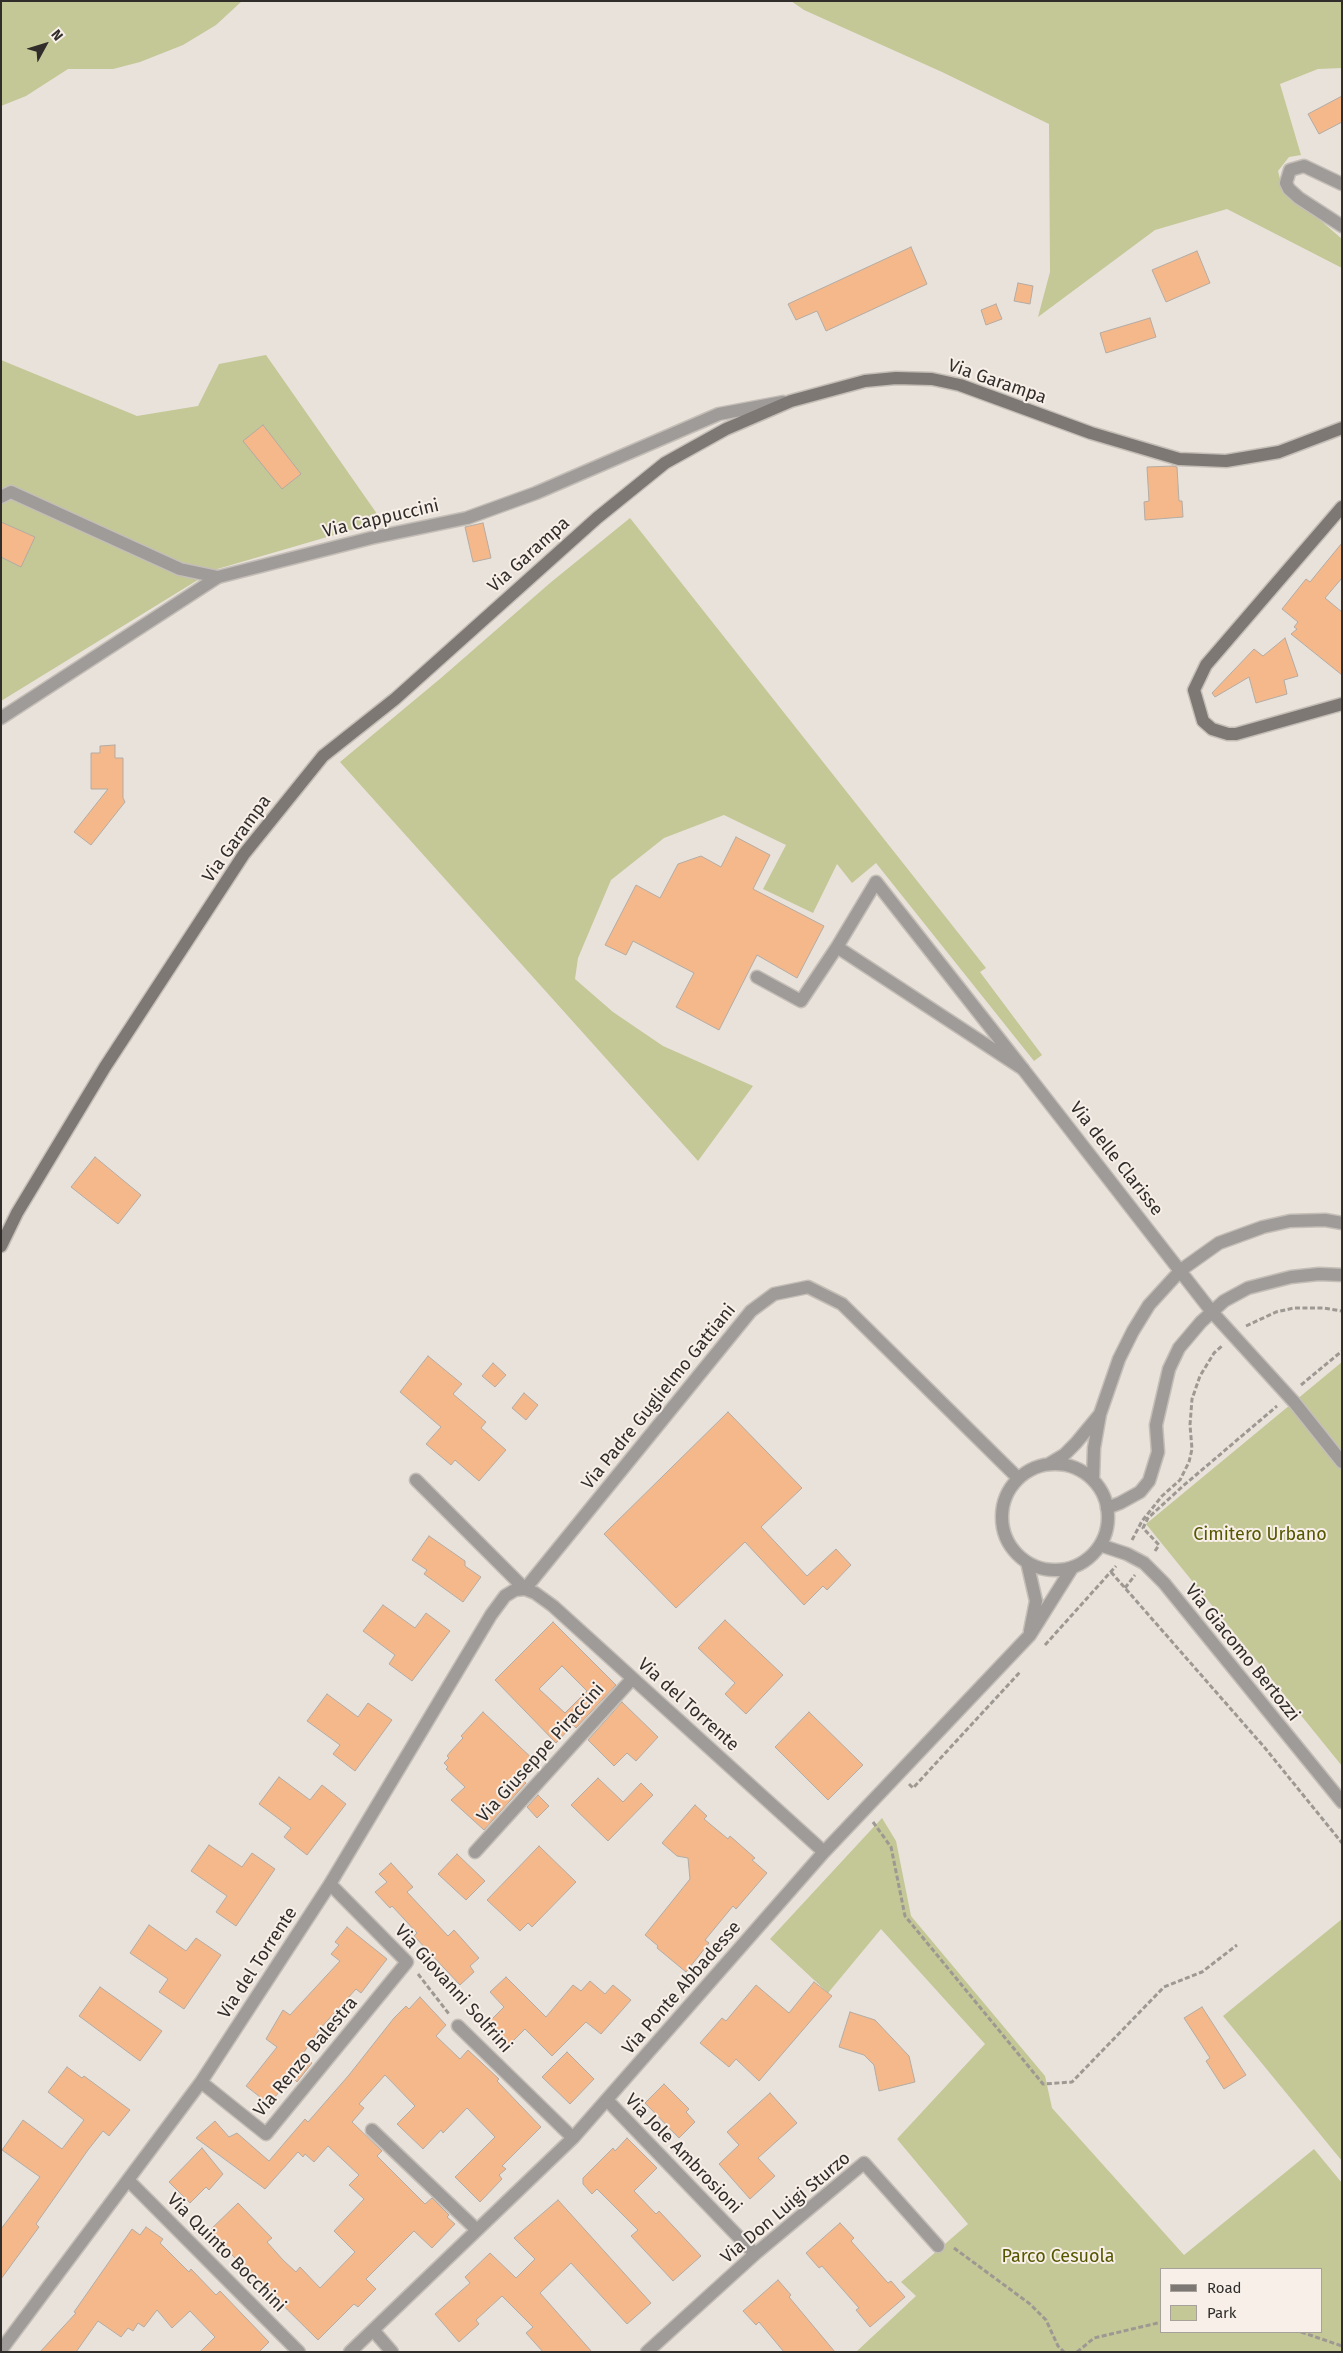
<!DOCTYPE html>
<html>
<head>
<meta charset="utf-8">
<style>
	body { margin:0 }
	#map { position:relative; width:1343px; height:2353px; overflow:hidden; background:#e9e2da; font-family:"Fira Sans",sans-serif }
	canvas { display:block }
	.frame { position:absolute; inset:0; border:2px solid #302d2b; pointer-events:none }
	.legend { position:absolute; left:1160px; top:2268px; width:162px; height:65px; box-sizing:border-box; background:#f7efe8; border:1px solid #a7a19c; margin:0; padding:6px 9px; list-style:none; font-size:15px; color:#302d2b }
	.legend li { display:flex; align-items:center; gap:10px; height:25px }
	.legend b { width:25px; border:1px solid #a7a19c }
	.north { position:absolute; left:20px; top:20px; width:50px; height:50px; -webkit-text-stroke:4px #f7efe8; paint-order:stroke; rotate:51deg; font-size:14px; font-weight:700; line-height:20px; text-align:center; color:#302d2b }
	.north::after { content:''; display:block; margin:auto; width:18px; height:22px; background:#302d2b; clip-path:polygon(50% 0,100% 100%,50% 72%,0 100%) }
</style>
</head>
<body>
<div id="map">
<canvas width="1343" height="2353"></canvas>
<div class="frame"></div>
<ul class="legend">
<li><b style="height:6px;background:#7e7875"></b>Road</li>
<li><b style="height:14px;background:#c4c796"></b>Park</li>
</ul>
<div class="north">N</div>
</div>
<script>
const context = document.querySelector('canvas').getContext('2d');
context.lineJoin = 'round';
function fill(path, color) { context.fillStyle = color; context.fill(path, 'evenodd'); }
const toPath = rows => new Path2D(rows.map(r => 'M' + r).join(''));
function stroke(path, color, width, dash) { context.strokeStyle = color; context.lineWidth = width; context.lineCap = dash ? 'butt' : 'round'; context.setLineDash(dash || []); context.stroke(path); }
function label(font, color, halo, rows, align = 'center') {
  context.font = font + ' "Fira Sans",sans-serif'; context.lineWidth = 4; context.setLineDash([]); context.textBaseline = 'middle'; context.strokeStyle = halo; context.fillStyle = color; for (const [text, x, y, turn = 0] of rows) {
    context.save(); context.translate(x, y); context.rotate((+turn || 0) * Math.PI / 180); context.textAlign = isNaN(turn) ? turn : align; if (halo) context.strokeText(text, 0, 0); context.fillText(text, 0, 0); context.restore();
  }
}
fill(toPath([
	[1,1,242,1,216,25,183,45,140,62,113,69,68,69,26,96,1,106],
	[791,1,1342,1,1342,68,1318,69,1280,84,1301,155,1289,157,1278,171,1282,187,1342,239,1342,268,1227,209,1155,230,1038,317,1050,272,1049,124,942,72,804,10],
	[266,355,382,521,214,570,1,701,1,360,137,416,198,406,219,364],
	[630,518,986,968,980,972,1042,1055,1034,1061,876,863,852,883,837,864,813,913,763,889,786,845,724,815,664,838,611,880,578,958,575,979,613,1012,663,1046,753,1086,698,1161,340,762,441,678,550,583],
	[1342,1362,1342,1766,1146,1524],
	[882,1818,896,1841,911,1916,1045,2076,1052,2108,1184,2255,1314,2149,1342,2183,1342,2352,856,2352,916,2296,901,2282,968,2224,897,2139,985,2044,881,1929,828,1993,770,1939],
	[1162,2269,1322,2269,1322,2332,1162,2332],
	[1342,1919,1342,2161,1223,2016]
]), '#c4c796');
const building = toPath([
	[1342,96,1342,122,1319,134,1308,114,1342,96],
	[911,247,927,284,826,331,817,311,796,320,788,304,911,247],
	[1197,251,1210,283,1166,302,1152,270,1197,251],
	[1018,283,1033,286,1030,304,1014,301,1018,283],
	[996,304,1002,319,986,325,981,310,996,304],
	[1150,318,1156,337,1106,353,1100,333,1150,318],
	[263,425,301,474,282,489,243,441,263,425],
	[1173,466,1177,467,1179,501,1182,501,1183,517,1145,520,1144,502,1149,501,1147,467,1173,466],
	[1,522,35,537,21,567,1,557,1,522],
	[483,523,491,558,473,562,465,527,483,523],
	[1342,543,1342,578,1325,598,1342,612,1342,675,1291,634,1297,629,1294,627,1298,622,1282,609,1306,579,1310,582,1342,543],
	[1285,638,1298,676,1284,680,1287,694,1256,703,1249,677,1215,697,1212,693,1254,649,1263,656,1285,638],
	[115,745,115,758,123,758,123,798,125,802,91,845,74,832,108,789,91,789,91,753,100,753,100,746,115,745],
	[736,837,770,855,753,889,824,926,797,978,757,955,719,1030,676,1007,694,973,633,941,626,955,605,945,636,885,660,898,678,864,701,856,721,867,736,837],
	[95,1157,141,1195,118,1224,71,1187,95,1157],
	[428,1356,462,1384,453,1394,486,1422,481,1428,506,1450,479,1481,455,1460,451,1465,426,1444,441,1427,400,1392,428,1356],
	[493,1363,506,1375,495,1387,482,1376,493,1363],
	[524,1393,538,1405,526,1420,512,1408,524,1393],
	[728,1412,802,1488,761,1527,807,1576,836,1549,851,1565,827,1590,823,1586,804,1605,745,1542,676,1608,604,1534,728,1412],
	[429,1536,465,1561,465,1566,481,1577,463,1602,424,1574,427,1570,412,1560,429,1536],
	[383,1605,415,1628,426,1613,450,1631,412,1681,389,1664,395,1655,363,1631,383,1605],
	[725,1620,783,1675,746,1714,725,1694,735,1683,698,1648,725,1620],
	[553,1622,616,1685,576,1728,573,1725,556,1743,495,1680,553,1622],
	[562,1666,587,1691,565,1713,539,1689,562,1666],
	[327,1694,358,1717,368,1703,392,1720,355,1771,333,1754,340,1745,307,1721,327,1694],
	[622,1702,658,1737,636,1761,627,1753,614,1766,588,1740,622,1702],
	[483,1712,537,1763,522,1779,526,1783,484,1830,451,1800,465,1787,446,1769,448,1767,444,1763,449,1758,447,1756,451,1751,463,1738,461,1736,483,1712],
	[809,1712,863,1765,828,1800,775,1747,809,1712],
	[279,1777,310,1800,322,1785,346,1804,307,1855,284,1837,291,1828,259,1804,279,1777],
	[598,1778,623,1802,641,1783,653,1795,608,1841,571,1805,598,1778],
	[538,1795,549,1806,537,1818,527,1807,538,1795],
	[695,1805,707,1816,704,1819,728,1839,730,1836,755,1858,752,1860,767,1873,736,1909,733,1906,705,1940,709,1943,686,1972,657,1948,658,1946,645,1935,690,1879,688,1858,677,1856,662,1843,695,1805],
	[209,1845,242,1867,252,1853,275,1869,236,1926,216,1912,227,1896,191,1871,209,1845],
	[539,1846,576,1882,532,1927,528,1923,520,1931,487,1900,539,1846],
	[457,1854,485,1881,466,1900,438,1874,457,1854],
	[391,1863,413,1887,407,1892,448,1936,454,1930,479,1958,470,1966,474,1972,460,1985,414,1936,417,1933,392,1906,390,1908,375,1892,387,1882,379,1874,391,1863],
	[149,1925,186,1951,196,1938,221,1955,184,2009,159,1992,168,1979,130,1953,149,1925],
	[347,1927,387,1959,361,1993,356,1989,319,2030,302,2055,312,2063,297,2082,292,2077,269,2104,246,2086,277,2047,266,2039,283,2010,290,2015,340,1961,331,1954,339,1945,335,1942,347,1927],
	[506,1977,546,2017,573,1985,581,1991,590,1981,605,1994,613,1985,631,2000,601,2034,586,2022,552,2056,525,2029,508,2046,486,2025,504,2007,490,1992,506,1977],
	[814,1982,832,1996,759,2081,736,2059,729,2067,700,2043,722,2018,726,2021,756,1985,789,2013,814,1982],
	[100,1987,162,2031,140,2061,79,2016,100,1987],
	[420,1997,446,2025,436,2036,460,2059,468,2050,499,2079,497,2081,541,2127,502,2166,506,2169,499,2175,502,2179,480,2202,455,2177,495,2137,467,2108,443,2133,441,2130,423,2149,397,2124,415,2106,385,2075,359,2104,364,2108,352,2122,382,2151,377,2156,425,2204,432,2198,449,2215,447,2217,455,2224,432,2248,414,2231,366,2279,376,2289,358,2307,354,2304,318,2340,229,2252,227,2254,208,2232,238,2203,272,2238,267,2242,283,2260,296,2272,300,2267,320,2288,355,2252,334,2231,364,2199,349,2185,359,2175,328,2146,314,2162,305,2154,303,2157,298,2152,265,2189,196,2138,215,2121,229,2137,237,2133,269,2161,305,2119,308,2122,349,2075,394,2018,406,2006,409,2009,420,1997],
	[1202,2007,1246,2075,1224,2089,1206,2061,1210,2058,1184,2018,1202,2007],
	[850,2012,875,2020,909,2056,915,2082,879,2091,874,2065,864,2055,839,2047,850,2012],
	[567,2052,594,2079,570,2104,542,2077,567,2052],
	[67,2067,82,2078,84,2076,130,2110,109,2136,103,2131,88,2150,36,2224,39,2227,1,2279,1,2229,40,2177,2,2150,23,2120,62,2149,84,2120,48,2092,67,2067],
	[664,2084,689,2109,686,2112,695,2122,679,2138,645,2103,664,2084],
	[770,2093,797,2123,758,2158,775,2176,750,2199,719,2164,739,2145,727,2132,770,2093],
	[627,2138,657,2168,634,2191,656,2214,659,2211,701,2256,673,2281,631,2236,638,2230,597,2189,592,2194,583,2184,583,2178,613,2148,615,2151,627,2138],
	[202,2148,223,2174,209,2190,206,2187,190,2203,169,2182,202,2148],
	[558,2200,651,2303,627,2324,571,2263,540,2293,592,2352,543,2352,526,2333,533,2327,502,2296,476,2320,479,2324,459,2342,435,2314,470,2283,465,2277,490,2253,516,2278,535,2259,514,2238,558,2200],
	[840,2223,854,2238,851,2241,888,2283,891,2281,905,2297,870,2327,856,2310,859,2308,822,2266,819,2268,806,2253,840,2223],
	[146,2227,163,2239,160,2243,189,2272,191,2269,216,2295,220,2291,269,2342,259,2352,200,2352,215,2337,190,2311,172,2328,157,2310,144,2327,138,2323,133,2331,128,2328,121,2337,98,2321,76,2352,40,2352,76,2313,74,2312,132,2229,140,2235,146,2227],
	[778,2280,791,2295,789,2297,835,2352,784,2352,759,2322,756,2325,743,2311,778,2280]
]);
fill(building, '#f4b88a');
stroke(building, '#b3aba4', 1);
const lane = toPath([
	[1,497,11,492,180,569,218,577],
	[876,882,1023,1069,837,947,876,882],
	[757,977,801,1001,837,947],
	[416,1480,525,1589],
	[1107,1508,1120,1503,1140,1492,1149,1481,1158,1452,1156,1425,1169,1369,1179,1348,1201,1322,1224,1301,1248,1288,1291,1277,1319,1274,1342,1275],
	[475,1852,632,1679]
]);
const street = toPath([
	[1342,184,1304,166,1290,170,1286,183,1289,189,1299,198,1342,226],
	[1,718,218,577,371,538,467,518,536,493,719,414,783,402],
	[1023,1069,1212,1312,1294,1402,1342,1462],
	'1002 1517a53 53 0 1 1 106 0a53 53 0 1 1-106 0Z',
	[1049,1464,1064,1455,1076,1443,1100,1414],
	[1093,1479,1094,1448,1100,1414,1119,1359,1133,1331,1149,1305,1181,1270,1219,1243,1263,1227,1290,1221,1325,1220,1342,1223],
	[1100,1545,1127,1554,1144,1563,1164,1583,1342,1802],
	[1027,1562,1036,1601,1030,1631],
	[525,1589,751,1311,774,1294,808,1287,842,1304,1018,1478],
	[458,2026,573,2138],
	[201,2082,266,2134,407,1962,330,1884],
	[607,2100,755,2254],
	[372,2130,477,2230],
	[128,2180,299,2352],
	[373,2330,392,2352],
	[1,2350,201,2082,330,1884,491,1615,505,1596,515,1590,525,1589,535,1593,553,1606,824,1852],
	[350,2352,573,2138,824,1852,1030,1635,1072,1568],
	[647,2352,755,2254,864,2163,938,2246]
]);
const secondary = toPath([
	[1342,507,1206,665,1194,690,1203,721,1212,729,1228,734,1236,734,1342,704],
	[1,1246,17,1213,105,1067,244,854,323,756,395,699,597,518,665,463,726,429,791,401,865,381,896,378,932,379,960,385,1091,433,1179,459,1226,461,1279,452,1342,428]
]);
stroke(lane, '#c4beb7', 15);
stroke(street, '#c4beb7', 15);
stroke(secondary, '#c4beb7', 15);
stroke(toPath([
	[1246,1326,1276,1312,1294,1308,1323,1308,1342,1311],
	[1301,1385,1342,1351],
	[1132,1540,1142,1521,1162,1496,1180,1480,1189,1462,1192,1449,1190,1425,1192,1399,1200,1376,1214,1353,1222,1346],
	[1155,1551,1159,1545,1143,1528,1148,1518,1183,1486,1277,1406],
	[1111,1572,1265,1748,1342,1843],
	[1125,1588,1135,1575],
	[1045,1645,1116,1566],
	[909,1784,913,1788,1020,1672],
	[873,1822,891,1847,905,1916,1043,2084,1072,2082,1164,1987,1202,1972,1237,1945],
	[418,1974,449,2014],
	[954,2248,1030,2304,1046,2320,1058,2346,1064,2352],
	[1301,2332,1342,2346],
	[1077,2352,1094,2338,1162,2322]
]), '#9e9893', 3, [5, 2.5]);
stroke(lane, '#9f9b99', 12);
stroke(street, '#9f9b99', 12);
stroke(secondary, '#7e7875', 12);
label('18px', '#302d2b', '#f7efe8', [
	["Via Garampa",997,382,19],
	["Via Cappuccini",381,519,-13],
	["Via Garampa",529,555,-42],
	["Via Garampa",237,839,-54],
	["Via delle Clarisse",1116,1159,52],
	["Via Padre Guglielmo Gattiani",659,1397,-51],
	["Via Giacomo Bertozzi",1242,1653,51],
	["Via del Torrente",688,1705,42],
	["Via Giuseppe Piraccini",541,1753,-48],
	["Via del Torrente",258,1963,-57],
	["Via Ponte Abbadesse",682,1988,-49],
	["Via Giovanni Solfrini",453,1989,48],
	["Via Renzo Balestra",306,2057,-50],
	["Via Jole Ambrosioni",683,2154,46],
	["Via Don Luigi Sturzo",786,2208,-40],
	["Via Quinto Bocchini",226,2253,45]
]);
label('18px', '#565800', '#f7efe8', [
	["Cimitero Urbano",1260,1535],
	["Parco Cesuola",1058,2257]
]);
</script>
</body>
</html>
